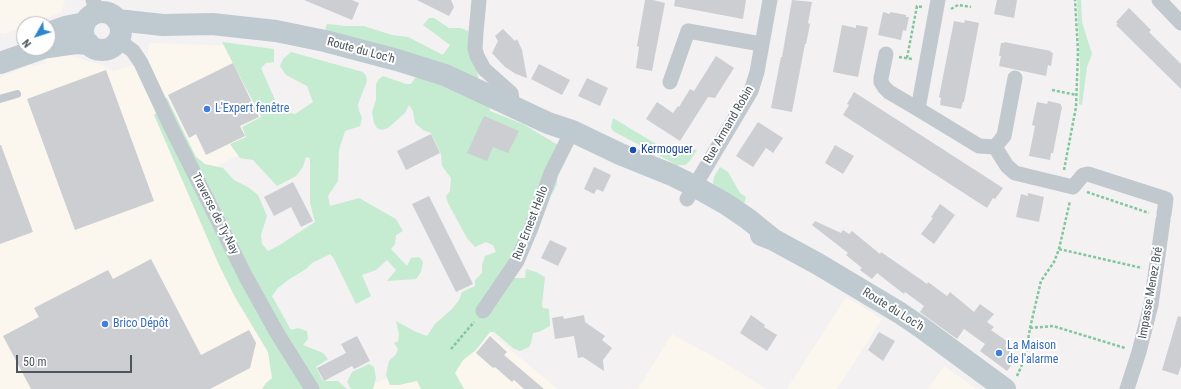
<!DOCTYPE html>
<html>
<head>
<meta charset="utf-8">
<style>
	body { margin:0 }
	#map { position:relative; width:1181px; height:389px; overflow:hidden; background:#f3f1f2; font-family:"Roboto Condensed",sans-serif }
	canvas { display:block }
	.north { position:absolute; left:16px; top:16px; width:40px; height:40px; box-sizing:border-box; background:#fff; border:1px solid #b7bbbe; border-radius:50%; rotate:231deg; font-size:11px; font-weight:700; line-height:16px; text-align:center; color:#4b565d }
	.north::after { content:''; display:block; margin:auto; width:14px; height:18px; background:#2e84d1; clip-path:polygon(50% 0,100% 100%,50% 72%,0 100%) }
	.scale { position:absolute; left:16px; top:355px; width:116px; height:18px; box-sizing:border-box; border:2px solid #4b565d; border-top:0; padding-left:5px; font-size:12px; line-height:14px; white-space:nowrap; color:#4b565d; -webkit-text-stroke:3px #fff; paint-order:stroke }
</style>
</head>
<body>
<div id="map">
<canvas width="1181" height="389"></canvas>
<div class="north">N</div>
<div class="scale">50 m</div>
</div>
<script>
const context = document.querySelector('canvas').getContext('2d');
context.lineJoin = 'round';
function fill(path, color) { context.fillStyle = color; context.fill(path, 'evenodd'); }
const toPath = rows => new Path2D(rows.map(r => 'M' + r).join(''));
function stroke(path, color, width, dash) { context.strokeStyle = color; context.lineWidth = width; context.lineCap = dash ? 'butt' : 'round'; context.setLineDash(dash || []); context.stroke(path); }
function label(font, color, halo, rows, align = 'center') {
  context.font = font + ' "Roboto Condensed",sans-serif'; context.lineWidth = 4; context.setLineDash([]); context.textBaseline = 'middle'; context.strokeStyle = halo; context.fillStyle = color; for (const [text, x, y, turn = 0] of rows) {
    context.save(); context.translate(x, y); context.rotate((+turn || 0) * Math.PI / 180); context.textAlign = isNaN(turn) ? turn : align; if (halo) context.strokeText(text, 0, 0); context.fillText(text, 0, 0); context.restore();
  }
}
fill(toPath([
	[0,0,65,0,62,12,31,24,24,24,24,27,3,34,2,33,0,33],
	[149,43,242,46,284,132,201,174,147,60],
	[68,55,105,66,114,71,136,64,300,372,267,389,0,389,0,77,32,65,33,67,45,63,44,60],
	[846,297,882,319,837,389,787,389],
	[484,328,558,389,364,389,445,350],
	[672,334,723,362,767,389,638,389],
	[944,366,976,389,928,389]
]), '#fbf6ee');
fill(toPath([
	[1077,0,1081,0,1082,22,1092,54,1087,67,1082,105,1079,104,1080,70],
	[429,18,434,18,449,28,461,28,468,31,479,81,489,103,490,111,523,124,558,145,557,184,552,194,548,197,526,226,518,239,514,252,512,278,525,278,526,269,536,272,545,277,542,305,543,308,549,309,550,326,539,332,533,333,531,343,529,347,520,351,513,348,494,332,490,332,476,350,463,360,455,373,464,389,421,389,417,381,399,385,390,385,386,375,389,361,396,354,398,349,394,343,398,341,399,334,396,321,416,332,427,336,435,324,452,309,459,300,462,292,475,286,475,280,482,273,482,265,485,256,496,252,493,245,486,242,475,247,467,238,448,203,446,196,450,191,451,178,442,166,441,154,431,133,423,130,415,123,413,111,409,105,405,113,388,128,382,130,377,128,374,123,372,112,376,100,376,84,379,79,383,76,406,84,411,84,415,78,425,77,326,34,325,30,327,24,345,26,364,26,392,35,408,37,443,55,450,45,423,25],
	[222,42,274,49,274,62,266,63,261,68,275,100,282,111,295,114,313,102,307,86,286,75,280,66,283,59,291,52,363,72,366,76,367,81,358,104,359,111,362,118,360,126,345,131,339,150,338,181,328,196,330,206,359,198,396,219,403,231,396,235,395,244,391,249,407,266,411,258,419,257,423,262,421,272,416,279,387,281,396,270,387,260,376,270,362,275,371,296,356,304,333,257,330,254,312,263,306,269,288,280,278,288,272,296,291,330,298,328,307,331,308,339,303,345,323,353,328,359,316,367,323,381,338,381,347,389,262,389,266,383,272,378,268,352,235,297,219,265,154,115,158,112,164,99,167,98,196,157,205,164,223,168,234,180,248,187,258,195,267,216,261,235,262,244,268,251,278,246,315,222,310,203,310,158,306,157,303,167,296,176,277,186,253,160,240,158,230,144,246,137,242,127,261,117],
	[613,118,661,147,697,150,689,162,685,165,677,165,613,131,611,127],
	[720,167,728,172,740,193,746,197,743,208,715,188,713,183,714,177],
	[369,364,374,367,376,378,373,389,351,389,347,382,352,372]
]), '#c5ebd1');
fill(toPath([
	[304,0,352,0,359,3,352,20],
	[417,0,451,0,454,7,449,16],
	[645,0,653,0,665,3,652,71,636,68,639,47,637,46],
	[675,0,746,0,743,19,674,6],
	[792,0,812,2,808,23,810,24,806,44,805,44,792,112,771,108,781,57,782,57],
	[997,0,1017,0,1014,18,994,14],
	[1129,8,1151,30,1149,32,1181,64,1181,89,1116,25,1118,24,1116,22],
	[883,12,890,14,890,12,906,15,906,17,909,17,906,31,903,30,901,40,878,35],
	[965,20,979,23,964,102,963,102,961,109,940,105,941,98,939,97,954,21,964,23],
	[842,25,856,28,856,25,868,27,858,77,833,72],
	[503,29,515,41,517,39,522,50,527,78,516,74,505,67,492,53,498,41,495,36],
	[1004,42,1051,51,1050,52,1053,53,1051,66,1048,65,1046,76,999,66,1001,56,999,56,1001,43,1004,43],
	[716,56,734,68,715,98,708,97,680,141,646,119,657,102,673,113,678,106,679,107,690,89,694,91],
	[233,63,259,117,240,126,245,136,206,155,196,134,189,138,168,95],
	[539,64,570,80,562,95,531,79],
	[106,70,154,201,75,230,27,99],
	[587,78,608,88,600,106,578,96],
	[854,92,1003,188,995,199,993,198,987,208,843,115,849,105,847,104],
	[1048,101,1061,104,1061,106,1062,107,1053,153,1051,153,1050,160,1029,156,1035,126,1032,125,1037,102,1047,104],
	[484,116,519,131,508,153,493,147,487,161,467,153],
	[758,122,783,138,773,153,766,148,753,167,736,156],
	[431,134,440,153,406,170,397,151],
	[0,145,1,145,33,232,0,244],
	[835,145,854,156,843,174,825,163],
	[594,167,611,175,603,192,597,189,594,194,584,189],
	[293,182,313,221,301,227,291,207,274,216,264,197],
	[1028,193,1044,197,1039,222,1016,217,1021,194,1028,196],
	[429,196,473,284,456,292,412,204],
	[940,204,955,215,934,244,921,234,933,218,931,217],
	[815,221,841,233,843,230,849,234,852,231,880,254,881,252,923,281,927,284,928,282,947,296,950,292,974,312,980,304,994,314,987,322,994,327,991,330,1008,342,1005,346,1018,356,1007,371,980,351,985,344,964,329,957,339,920,312,924,306,905,292,904,294,877,273,872,279,860,270,862,268,846,255,848,253,812,225],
	[550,240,567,248,558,266,541,258],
	[151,259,201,355,249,330,256,343,250,368,210,389,31,389,3,336,39,317,34,308,108,270,113,279],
	[584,315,585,322,605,336,602,340,612,348,603,360,604,371,583,357,578,358,574,336,555,339,552,318,563,316,564,319],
	[751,315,765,325,764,327,777,335,767,351,740,333],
	[1178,316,1181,317,1181,366,1178,375,1162,370],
	[879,332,895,341,883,361,868,350],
	[357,336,370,361,354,369,352,366,324,381,317,368,346,353,341,344],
	[490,336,507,352,504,355,544,389,524,389,514,380,512,382,495,367,493,368,476,353]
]), '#ccced2');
stroke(toPath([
	[951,9,958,5,971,7],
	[899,57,912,59],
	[907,58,917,6,922,7],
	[1052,90,1077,95],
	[1064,170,1076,107,1078,52,1075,0],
	[1087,192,1149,213],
	[1059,249,1142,268],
	[1030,328,1053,326,1125,348],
	[451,349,474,322],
	[1017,376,1025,358,1030,328,1041,281,1054,262,1059,249,1070,201]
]), '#81c69e', 2.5, [3, 2]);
stroke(toPath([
	[0,99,17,94]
]), '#c1c9ce', 8);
stroke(toPath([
	[93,0,97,12],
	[479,0,476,32,475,49,477,56,484,69,511,93,513,106],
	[938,0,918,109,979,146,995,147,1007,166,1015,173,1073,187,1083,175,1088,174,1166,199,1164,214],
	[1159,0,1181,23],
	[118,40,133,51,141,63,170,125,246,277,277,333,312,389],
	[886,54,881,78,881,82,884,87,889,92,918,109],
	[670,82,688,31,761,44],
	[995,147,1004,136,1015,78],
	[687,199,751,91,757,72,770,0],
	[483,311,517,261,531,228,551,173,572,131],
	[1127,389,1139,352,1151,305,1163,220]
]), '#c1c9ce', 15);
stroke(toPath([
	'83 31a19 19 0 1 1 38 0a19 19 0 1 1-38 0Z',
	[117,20,163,25,212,24,276,31,325,41,397,60,445,75,548,123,572,131,620,154,672,175,694,186,726,204,748,219,774,240],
	[48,33,65,27,85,23],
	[48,47,76,43,89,44],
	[0,63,43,48],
	[761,235,774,240,818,264,900,313,922,328,1005,389]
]), '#bfc9d0', 22);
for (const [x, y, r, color] of [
	[207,109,4,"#3f7fe0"],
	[633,150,4,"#1a4fb4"],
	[105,324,4,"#3f7fe0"],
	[999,353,4,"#3f7fe0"]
]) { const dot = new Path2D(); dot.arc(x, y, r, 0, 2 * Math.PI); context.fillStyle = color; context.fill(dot); stroke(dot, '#fff', 1.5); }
label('12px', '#4b565d', '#fff', [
	["Route du Loc'h",361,51,15],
	["Rue Armand Robin",729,125,-60],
	["Traverse de Ty-Nay",215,214,63],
	["Rue Ernest Hello",531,223,-69],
	["Impasse Menez Bré",1151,293,-80],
	["Route du Loc'h",893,310,32]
]);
label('12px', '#366cbe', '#fff', [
	["L'Expert fenêtre",215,109],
	["Brico Dépôt",113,324],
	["La Maison",1007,346],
	["de l'alarme",1007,360]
], 'left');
label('12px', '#164399', '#fff', [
	["Kermoguer",641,150]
], 'left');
</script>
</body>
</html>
